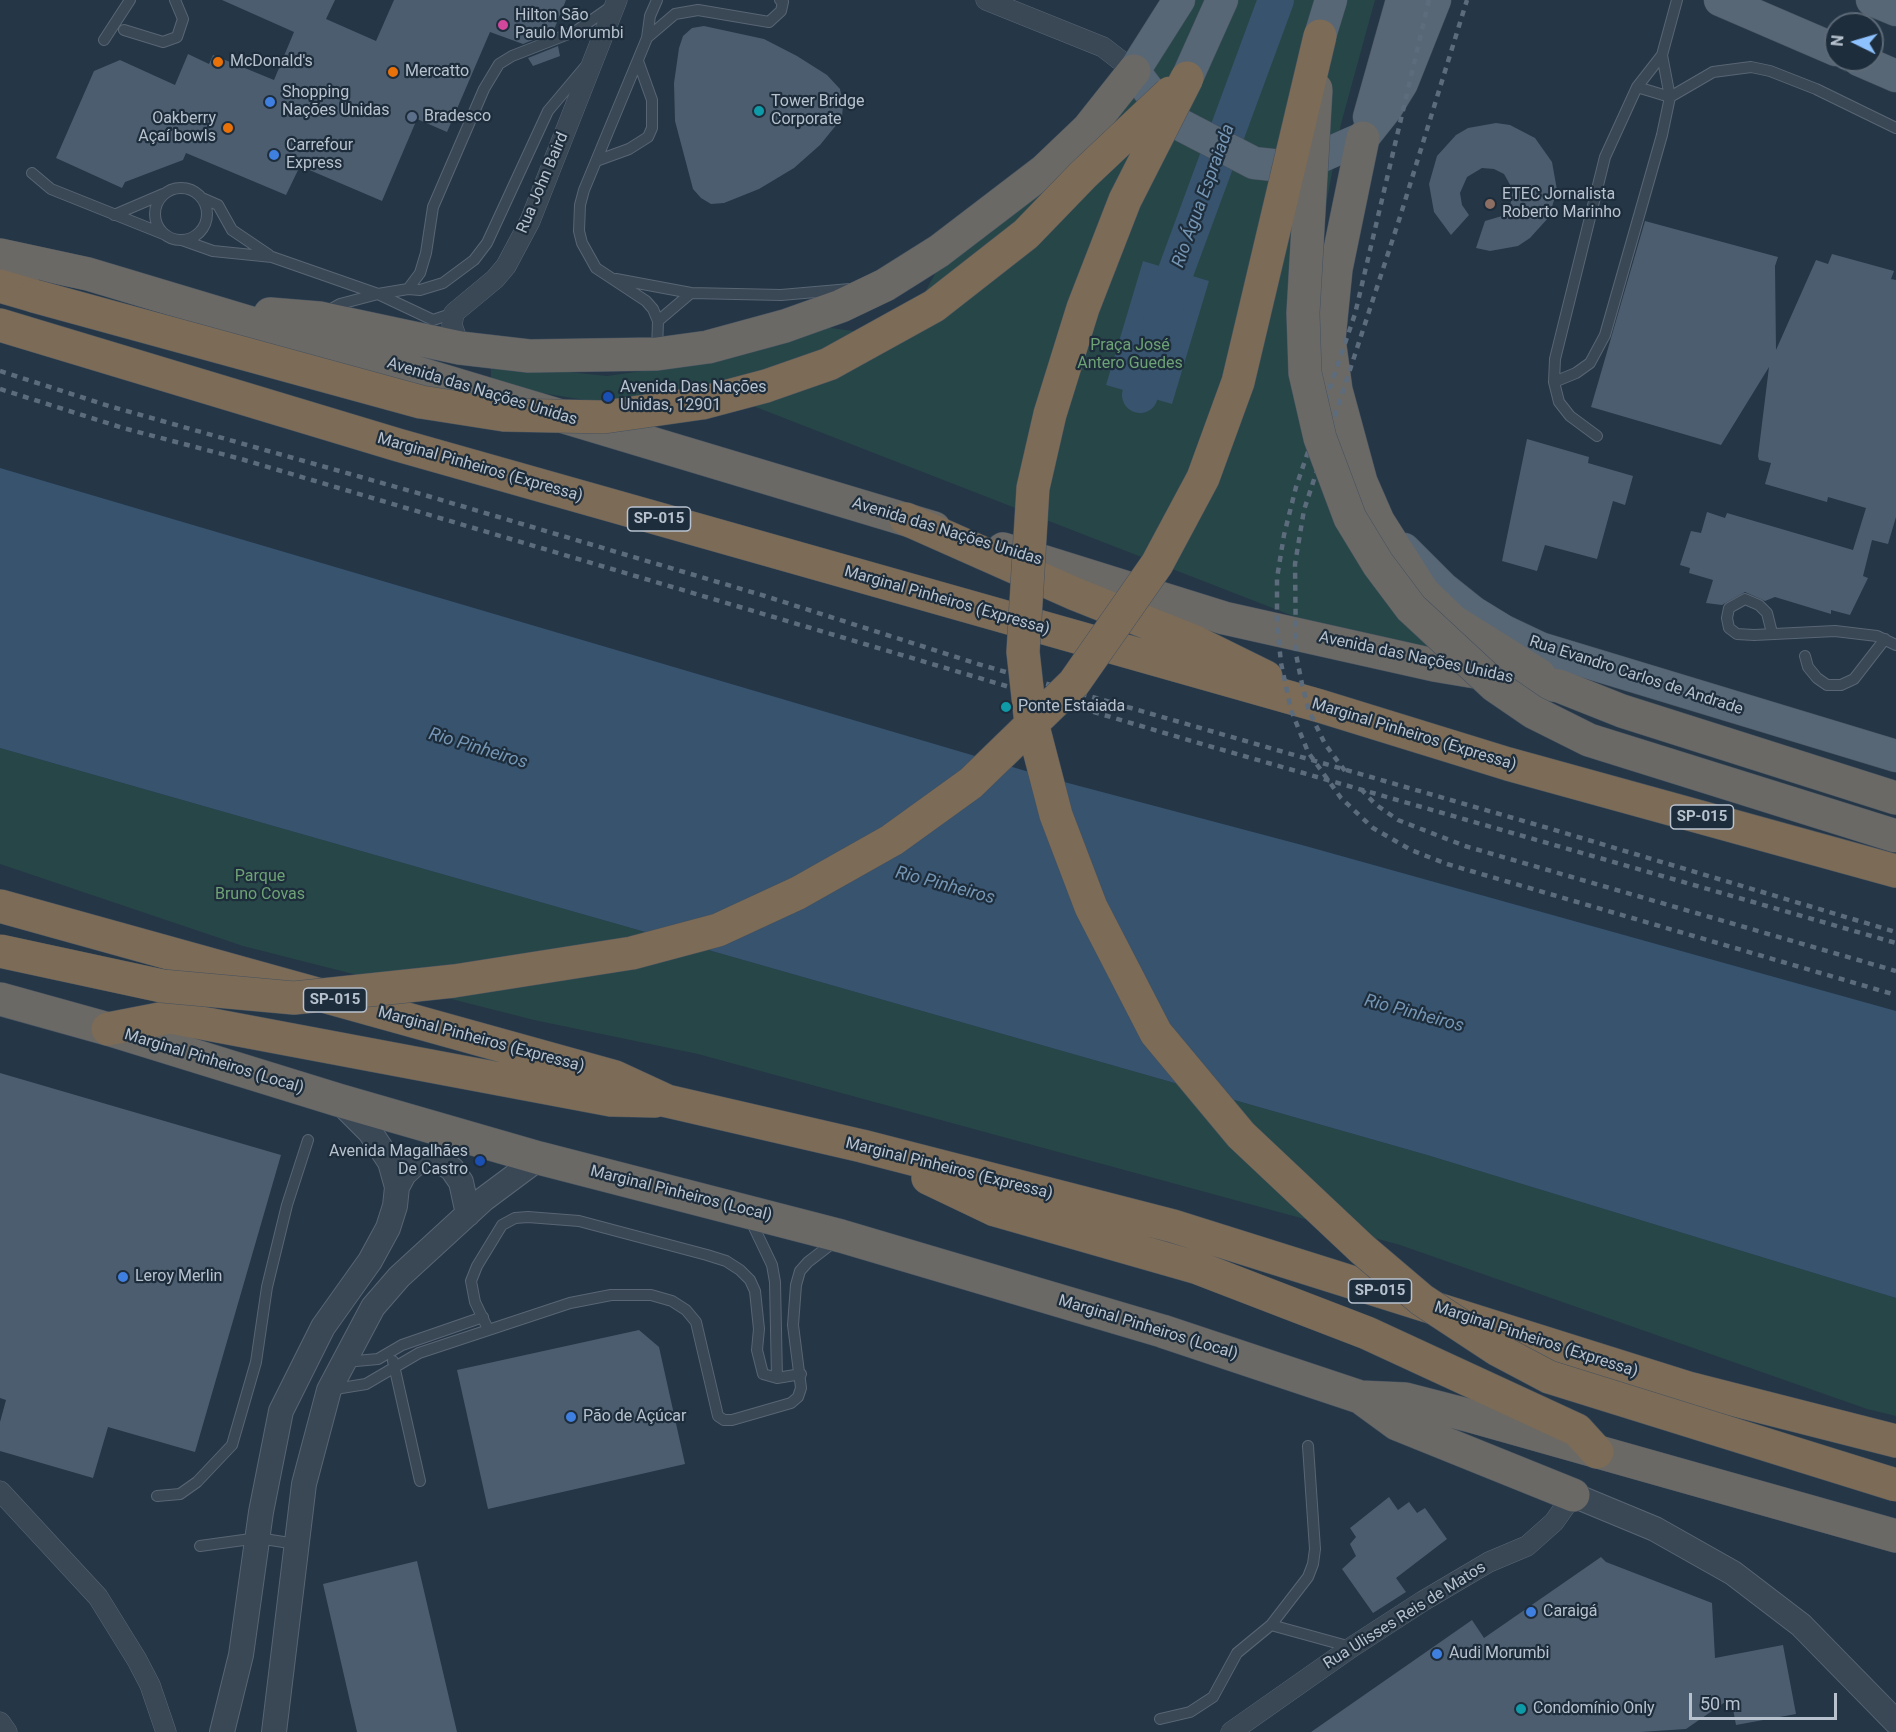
<!DOCTYPE html>
<html>
<head>
<meta charset="utf-8">
<style>
	body { margin:0 }
	#map { position:relative; width:1896px; height:1732px; overflow:hidden; background:#253646; font-family:Roboto,sans-serif }
	canvas { display:block }
	.north { position:absolute; left:1824px; top:12px; width:60px; height:60px; box-sizing:border-box; background:#1e2d3b; border:2px solid #5c6976; border-radius:50%; rotate:275deg; font-size:16px; font-weight:700; line-height:24px; text-align:center; color:#b8c2cf }
	.north::after { content:''; display:block; margin:auto; width:21px; height:27px; background:#8dc2ff; clip-path:polygon(50% 0,100% 100%,50% 72%,0 100%) }
	.scale { position:absolute; left:1689px; top:1693px; width:148px; height:27px; box-sizing:border-box; border:3px solid #b8c2cf; border-top:0; padding-left:8px; font-size:18px; line-height:21px; white-space:nowrap; color:#b8c2cf; -webkit-text-stroke:4px #1e2d3b; paint-order:stroke }
</style>
</head>
<body>
<div id="map">
<canvas width="1896" height="1732"></canvas>
<div class="north">N</div>
<div class="scale">50 m</div>
</div>
<script>
const context = document.querySelector('canvas').getContext('2d');
context.lineJoin = 'round';
function fill(path, color) { context.fillStyle = color; context.fill(path, 'evenodd'); }
const toPath = rows => new Path2D(rows.map(r => 'M' + r).join(''));
function stroke(path, color, width, dash) { context.strokeStyle = color; context.lineWidth = width; context.lineCap = dash ? 'butt' : 'round'; context.setLineDash(dash || []); context.stroke(path); }
function label(font, color, halo, rows, align = 'center') {
  context.font = font + ' Roboto,sans-serif'; context.lineWidth = 4.5; context.setLineDash([]); context.textBaseline = 'middle'; context.strokeStyle = halo; context.fillStyle = color; for (const [text, x, y, turn = 0] of rows) {
    context.save(); context.translate(x, y); context.rotate((+turn || 0) * Math.PI / 180); context.textAlign = isNaN(turn) ? turn : align; if (halo) context.strokeText(text, 0, 0); context.fillText(text, 0, 0); context.restore();
  }
}
fill(toPath([
	[1178,0,1375,0,1341,124,1315,265,1313,354,1441,651,1428,660,1293,616,717,392,610,404,491,385,491,364,607,376,700,363,824,327,860,332,919,303,936,272,994,230],
	[0,748,1427,1155,1896,1298,1896,1416,1867,1409,1400,1245,698,1054,534,1020,243,946,0,864]
]), '#274647');
fill(toPath([
	[1143,261,1209,281,1172,404,1106,385],
	[0,468,1053,779,1302,845,1896,1011,1896,1298,1427,1155,0,748]
]), '#37536e');
stroke(toPath([
	[1140,395,1176,271,1276,0]
]), '#37536e', 36);
fill(toPath([
	[222,0,335,0,326,19,376,41,394,0,566,0,553,32,523,44,490,32,447,132,417,119,382,201,300,166,286,195,186,153,183,160,125,182,122,188,56,158,94,71,120,60,175,85,188,54,209,64,213,55,274,80,294,32],
	[704,26,764,39,797,56,827,75,840,89,843,104,842,118,820,145,794,168,759,189,724,203,711,204,701,198,693,189,675,121,674,83,679,48,683,36,692,28],
	[558,46,560,56,533,66,528,58],
	[1496,123,1510,125,1535,138,1552,162,1557,190,1549,217,1530,238,1518,246,1490,251,1476,248,1485,221,1502,216,1510,207,1513,190,1504,174,1494,169,1482,168,1467,177,1460,193,1462,205,1469,215,1451,235,1434,212,1429,184,1437,156,1456,135,1468,128],
	[1645,221,1778,257,1775,266,1776,350,1816,260,1828,264,1832,254,1894,271,1891,279,1896,280,1896,517,1888,544,1872,540,1863,576,1868,578,1850,615,1831,610,1831,614,1775,597,1765,601,1745,592,1722,605,1706,603,1713,580,1689,573,1690,568,1680,565,1691,531,1701,533,1707,512,1725,518,1727,513,1853,550,1866,508,1828,497,1827,502,1765,484,1771,463,1759,460,1758,456,1769,367,1721,445,1591,407],
	[1527,439,1589,457,1588,463,1633,476,1625,505,1613,501,1597,559,1545,545,1537,571,1502,561],
	[0,1073,281,1155,195,1452,108,1427,93,1478,0,1451,0,1422,6,1400,0,1398],
	[639,1330,659,1347,685,1464,488,1509,457,1370],
	[1389,1497,1398,1510,1409,1502,1417,1513,1425,1508,1447,1539,1396,1578,1406,1592,1373,1613,1342,1569,1356,1556,1350,1544,1356,1537,1350,1528],
	[1601,1557,1606,1562,1712,1603,1715,1658,1783,1645,1796,1714,1736,1725,1731,1698,1686,1729,1640,1732,1311,1732,1472,1620,1484,1638],
	[417,1561,457,1732,357,1732,323,1584]
]), '#4c5d70');
const service = toPath([
	[657,0,650,16,647,38,584,190,580,205,579,231,582,243,596,268,646,301,653,309,658,321,657,350],
	[124,30,163,42,177,37,183,19,175,0],
	[648,37,675,14,698,10,769,22,781,11,783,2,780,0],
	[104,40,130,0],
	[1637,87,1670,97,1713,72,1751,67,1770,71,1816,89,1896,128],
	[596,161,629,149,648,137,652,128,652,100,638,61],
	[32,173,51,189,166,235],
	'155 214a26 26 0 1 1 52 0a26 26 0 1 1-52 0Z',
	[202,198,218,205,232,230,269,255],
	[114,215,163,194],
	[182,240,213,251,272,257,378,294,408,289,420,273,426,253,433,207,484,89,499,64,512,56,576,31,612,6],
	[616,279,691,293,781,295,850,289],
	[408,289,420,290,443,283,474,260,487,243,548,111,585,67],
	[326,312,340,304,378,294,433,320,454,313],
	[658,321,691,293],
	[1554,382,1576,373,1590,363,1605,335,1662,135,1670,97,1662,55],
	[1597,436,1570,416,1559,402,1554,382,1555,359,1605,157,1637,87,1662,55,1677,0],
	[1772,633,1767,613,1759,605,1745,599,1729,608,1727,618,1729,628,1737,634,1754,635,1835,631,1877,636,1896,645],
	[1805,656,1808,667,1817,678,1827,685,1841,685,1854,679,1885,639],
	[750,1219,772,1265,775,1282,777,1378],
	[488,1329,475,1302,471,1281,477,1266,502,1225,515,1218,528,1217,579,1221,707,1255,726,1261,740,1270,750,1280,755,1291,759,1329,757,1350,763,1374,777,1378,801,1374],
	[393,1361,420,1481],
	[345,1362,378,1359,402,1345,483,1317],
	[329,1390,366,1384,419,1353,570,1303,611,1295,651,1295,672,1301,686,1310,696,1322,718,1416,724,1420,732,1420,791,1403,798,1397,801,1388,793,1325,796,1285,800,1271,808,1262,834,1242],
	[157,1496,180,1494,197,1482,232,1445,256,1362,267,1287,287,1205,308,1140],
	[200,1546,258,1538,296,1544],
	[1271,1625,1308,1577,1313,1564,1315,1549,1308,1446],
	[1160,1719,1190,1712,1213,1697,1237,1653,1271,1625,1351,1647]
]);
const minor = toPath([
	[986,0,1103,47,1134,71],
	[460,348,452,325,454,313,495,279,506,266,530,221,617,0],
	[0,1491,98,1597,137,1660,150,1685,166,1732],
	[0,1722,7,1732],
	[1231,1732,1352,1647,1423,1601,1489,1562,1527,1546,1554,1522,1573,1495]
]);
const tertiary = toPath([
	[397,1187,404,1174,415,1164,423,1161,443,1163,452,1169,461,1182,468,1214],
	[1573,1495,1655,1529,1733,1573,1801,1625,1896,1722],
	[222,1732,241,1655,261,1512,281,1411,323,1327,370,1261,388,1228,395,1206,397,1187,390,1162,370,1132,340,1102],
	[274,1732,304,1484,329,1390,373,1307,399,1277,484,1199,539,1158]
]);
const primary = toPath([
	[1179,0,1134,71,1158,103,1179,124,1254,163,1282,166,1306,163,1363,138,1386,109,1402,83,1435,0],
	[1720,0,1836,50],
	[1872,0,1896,10],
	[1320,36,1331,0],
	[1859,60,1896,76],
	[1187,78,1222,0],
	[1369,117,1402,0],
	[1404,549,1443,588,1473,612,1504,631,1540,648,1896,756]
]);
const trunk = toPath([
	[1363,138,1336,269,1329,339,1336,390,1361,482,1378,521,1423,592,1453,621,1539,675],
	[0,255,88,274,934,528],
	[270,314,319,318,460,348,529,356,657,354,708,347,785,326,841,306,885,285,939,251,1045,170,1088,129,1134,71],
	[1003,549,1224,618,1434,665,1559,686,1622,711,1896,798],
	[0,999,108,1029,338,1100,539,1158,841,1236,1162,1331,1360,1397,1405,1399,1471,1416,1896,1536],
	[1360,1397,1397,1424,1573,1495]
]);
const motorway = toPath([
	[0,286,34,296],
	[0,325,398,445,1320,706,1508,764,1896,871],
	[906,519,1075,594,1193,641,1266,677],
	[0,906,615,1077,667,1101,862,1146,1173,1226,1688,1388,1896,1441],
	[108,1029,170,1017,611,1100,655,1101],
	[928,1178,995,1210,1198,1268,1367,1333,1577,1430,1597,1452]
]);
stroke(service, '#596573', 12);
stroke(minor, '#596573', 21);
stroke(tertiary, '#596573', 26);
stroke(primary, '#44515f', 33);
stroke(trunk, '#455260', 34);
stroke(motorway, '#455260', 34);
stroke(service, '#3a4856', 10);
stroke(minor, '#3a4856', 20);
stroke(tertiary, '#3a4856', 24);
stroke(primary, '#586776', 32);
stroke(trunk, '#6a6966', 33);
stroke(motorway, '#7c6b56', 33);
stroke(toPath([
	[1429,0,1355,314,1296,487,1284,535,1277,578,1277,623,1281,663,1291,710,1308,752,1341,798,1373,828,1411,850,1447,864,1896,995],
	[0,371,109,406,421,494,765,596,978,664,1548,828,1896,932],
	[0,389,123,428,241,459,1195,742,1896,943],
	[1345,771,1325,744,1309,711,1302,684,1296,654,1295,564,1304,510,1400,217,1467,0],
	[1361,789,1375,804,1398,820,1465,846,1896,971]
]), '#5c6c7d', 4.5, [6, 6]);
const trunkBridge = toPath([
	[1316,89,1303,313,1305,373,1320,438,1350,518,1378,564,1411,608,1495,686,1533,712,1589,740,1896,836]
]);
const motorwayBridge = toPath([
	[1187,78,1125,200,1083,308,1050,414,1033,488,1023,652,1030,715,1056,815,1091,907,1156,1033,1241,1135,1362,1249,1422,1300,1498,1350,1549,1377,1896,1485],
	[34,296,421,402,504,415,604,417,702,403,766,386,829,364,934,306,1026,234,1083,175,1170,93],
	[0,951,162,986,294,998,454,981,632,953,718,930,798,893,892,840,971,783,1074,683,1157,564,1203,478,1238,382,1320,36]
]);
stroke(trunkBridge, '#455260', 34, []);
stroke(motorwayBridge, '#455260', 34, []);
stroke(trunkBridge, '#6a6966', 33);
stroke(motorwayBridge, '#7c6b56', 33);
for (const [x, y, r, color] of [
	[503,25,6,"#d1479c"],
	[218,62,6,"#e8710a"],
	[393,72,6,"#e8710a"],
	[270,102,6,"#3f7fe0"],
	[759,111,6,"#0f9aa8"],
	[412,117,6,"#5c6f8a"],
	[228,128,6,"#e8710a"],
	[274,155,6,"#3f7fe0"],
	[1490,204,6,"#8d6e63"],
	[608,397,6,"#1a4fb4"],
	[1006,707,6,"#0f9aa8"],
	[480,1161,6,"#1a4fb4"],
	[123,1277,6,"#3f7fe0"],
	[571,1417,6,"#3f7fe0"],
	[1531,1612,6,"#3f7fe0"],
	[1437,1654,6,"#3f7fe0"],
	[1521,1709,6,"#0f9aa8"]
]) { const dot = new Path2D(); dot.arc(x, y, r, 0, 2 * Math.PI); context.fillStyle = color; context.fill(dot); stroke(dot, '#1e2d3b', 2); }
for (const [x, y, w] of [
	[659,519,63],
	[1702,817,63],
	[335,1000,63],
	[1380,1291,63]
]) { const box = new Path2D(); box.roundRect(x - w / 2, y - 12, w, 24, 4.5); context.fillStyle = '#1e2d3b'; context.fill(box); stroke(box, '#b8c2cf', 1.5); }
label('bold 15px', '#b8c2cf', null, [
	["SP-015",659,519],
	["SP-015",1702,817],
	["SP-015",335,1000],
	["SP-015",1380,1291]
]);
label('16px', '#b8c2cf', '#1e2d3b', [
	["Hilton São",515,16],
	["Paulo Morumbi",515,34],
	["McDonald's",230,62],
	["Mercatto",405,72],
	["Shopping",282,93],
	["Nações Unidas",282,111],
	["Tower Bridge",771,102],
	["Corporate",771,120],
	["Bradesco",424,117],
	["Oakberry",216,119,"right"],
	["Açaí bowls",216,137,"right"],
	["Carrefour",286,146],
	["Express",286,164],
	["ETEC Jornalista",1502,195],
	["Roberto Marinho",1502,213],
	["Avenida Das Nações",620,388],
	["Unidas, 12901",620,406],
	["Ponte Estaiada",1018,707],
	["Avenida Magalhães",468,1152,"right"],
	["De Castro",468,1170,"right"],
	["Leroy Merlin",135,1277],
	["Pão de Açúcar",583,1417],
	["Caraigá",1543,1612],
	["Audi Morumbi",1449,1654],
	["Condomínio Only",1533,1709]
], 'left');
label('16px', '#b8c2cf', '#1e2d3b', [
	["Rua John Baird",543,183,-67],
	["Avenida das Nações Unidas",482,392,17],
	["Marginal Pinheiros (Expressa)",480,468,16],
	["Avenida das Nações Unidas",947,532,17],
	["Marginal Pinheiros (Expressa)",947,601,16],
	["Avenida das Nações Unidas",1416,658,12],
	["Rua Evandro Carlos de Andrade",1636,676,18],
	["Marginal Pinheiros (Expressa)",1414,735,17],
	["Marginal Pinheiros (Expressa)",481,1040,15],
	["Marginal Pinheiros (Local)",214,1062,17],
	["Marginal Pinheiros (Expressa)",949,1169,14],
	["Marginal Pinheiros (Local)",681,1194,14],
	["Marginal Pinheiros (Local)",1148,1328,17],
	["Marginal Pinheiros (Expressa)",1536,1340,18],
	["Rua Ulisses Reis de Matos",1405,1616,-32]
]);
label('16px', '#6da275', '#1e2d3b', [
	["Praça José",1130,346],
	["Antero Guedes",1130,364],
	["Parque",260,877],
	["Bruno Covas",260,895]
]);
label('italic 18px', '#7596b4', '#1e2d3b', [
	["Rio Água Espraiada",1204,196,-70],
	["Rio Pinheiros",478,749,17],
	["Rio Pinheiros",945,886,15],
	["Rio Pinheiros",1414,1014,15]
]);
</script>
</body>
</html>
